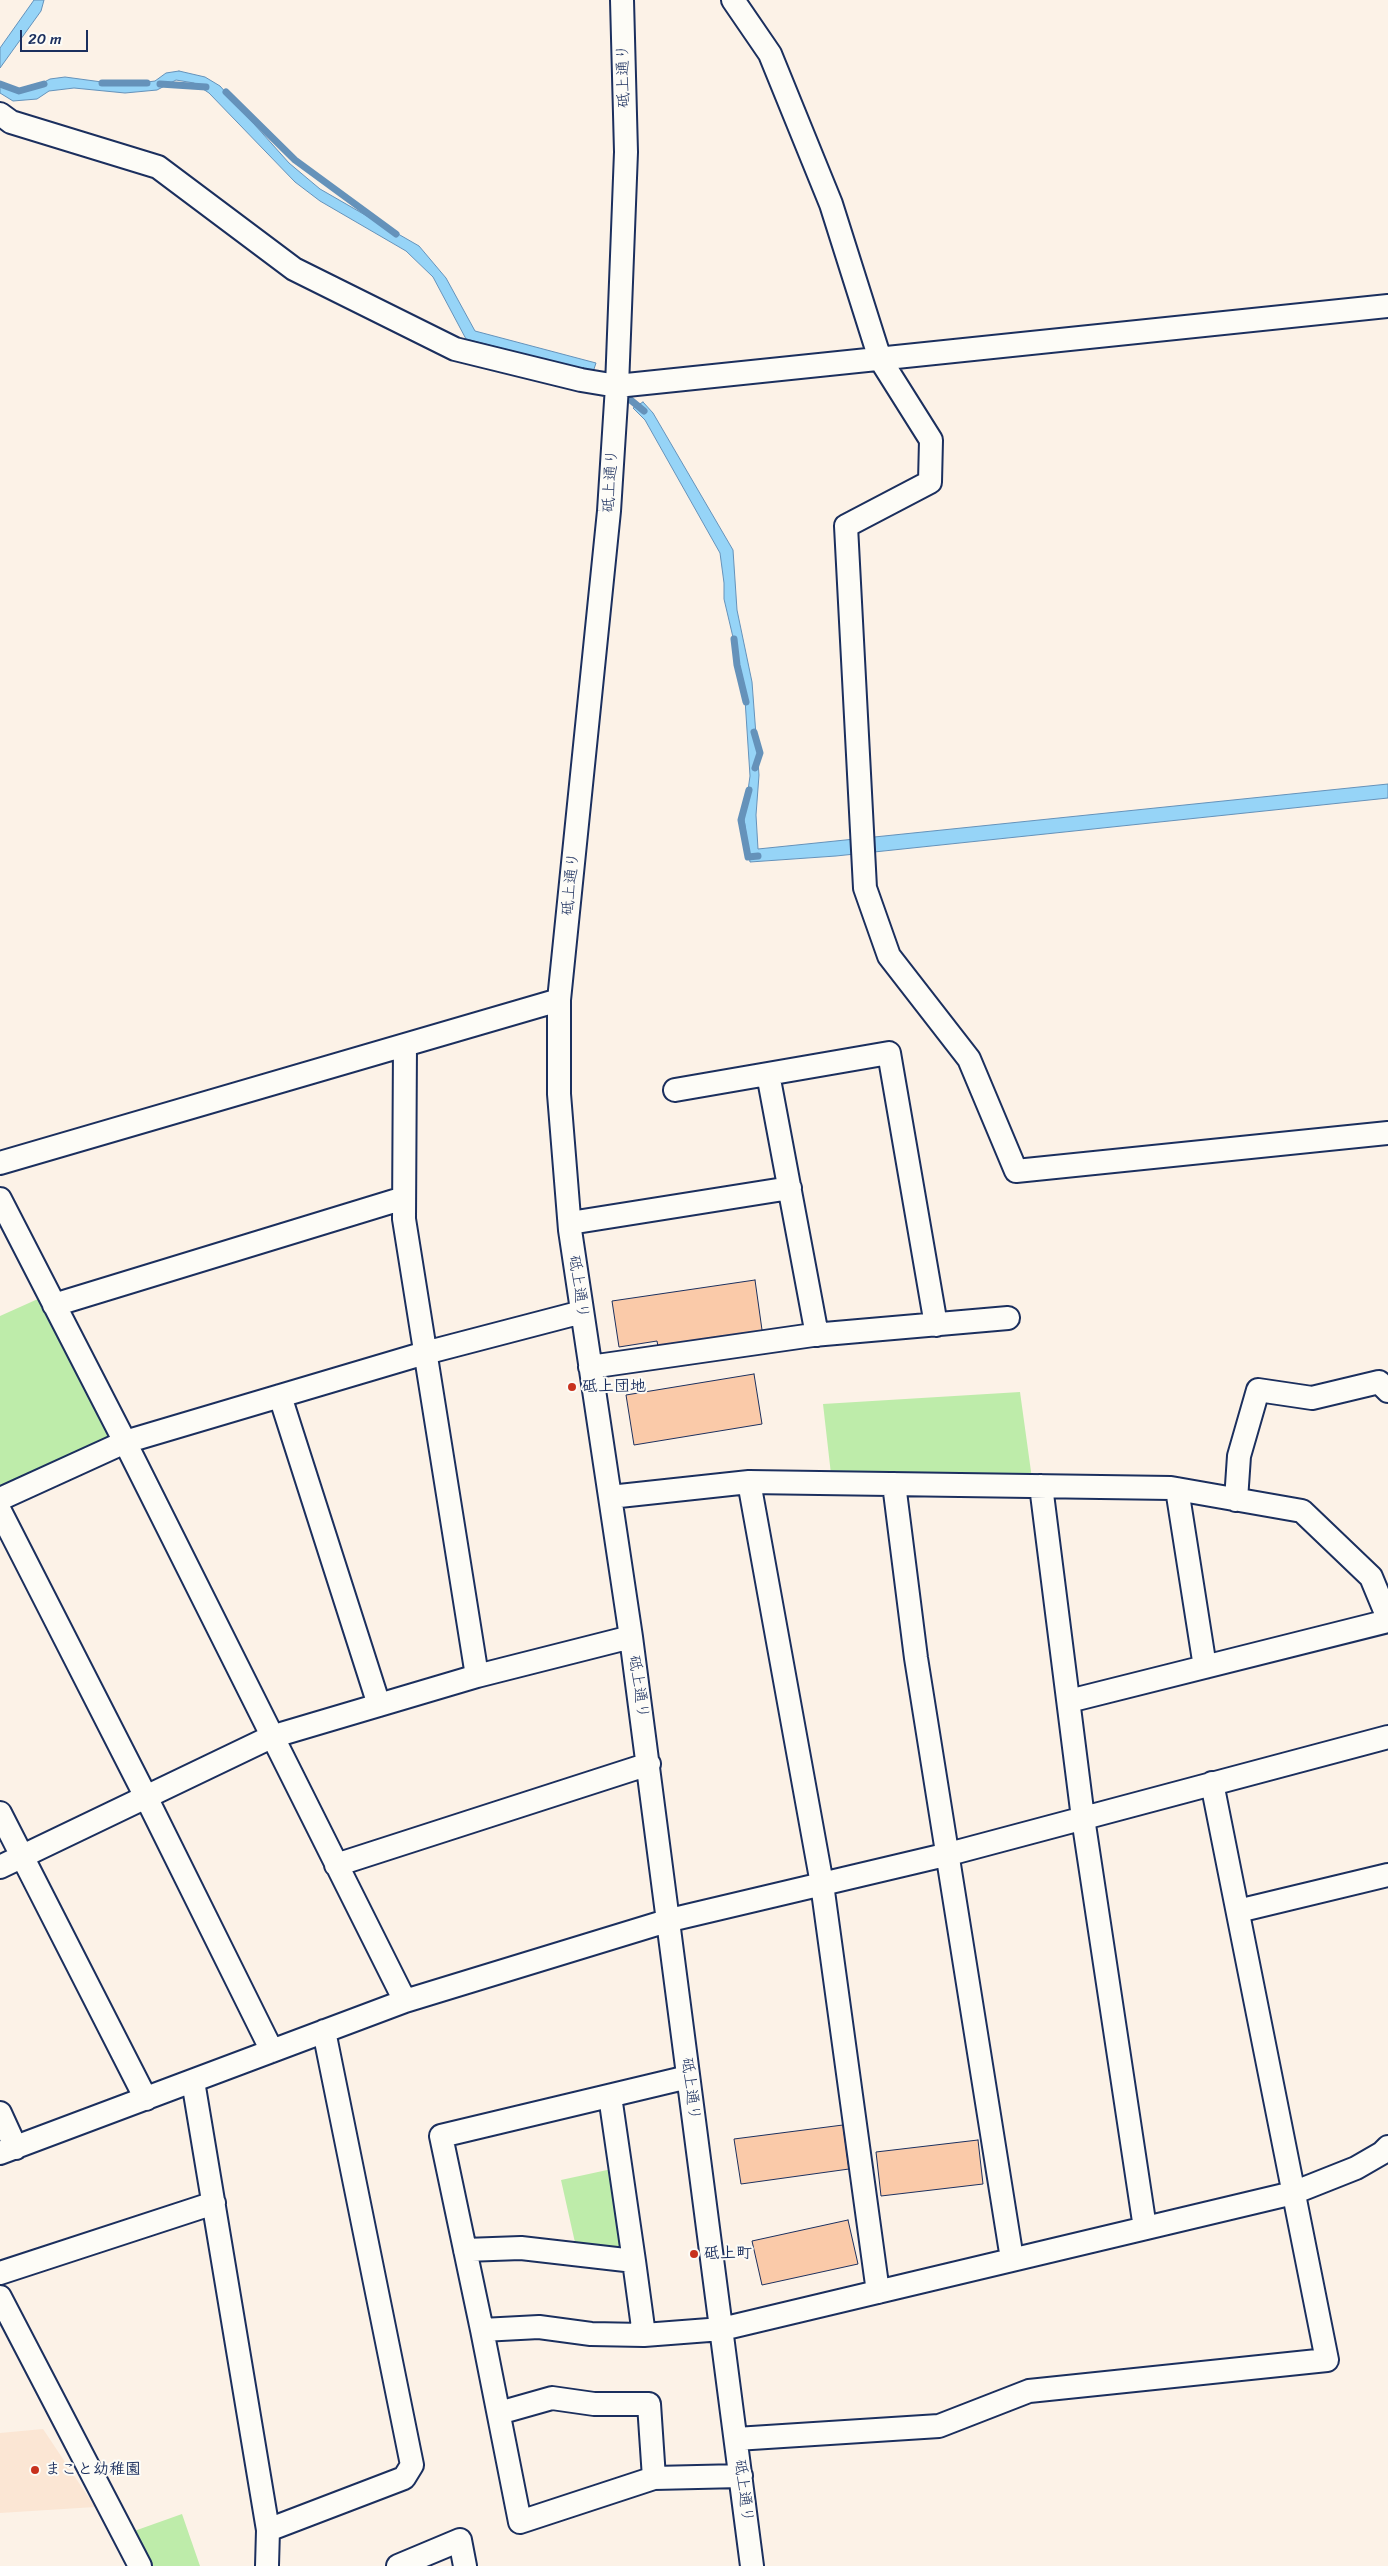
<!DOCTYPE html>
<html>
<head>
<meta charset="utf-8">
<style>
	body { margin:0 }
	#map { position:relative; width:1388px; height:2566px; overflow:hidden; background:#fcf2e7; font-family:Sriracha,sans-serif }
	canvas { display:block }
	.scale { position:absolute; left:20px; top:30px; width:68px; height:22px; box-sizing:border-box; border:2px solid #1b2f5e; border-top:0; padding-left:6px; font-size:15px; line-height:18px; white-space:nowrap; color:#1b2f5e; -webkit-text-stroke:4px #fdfcf7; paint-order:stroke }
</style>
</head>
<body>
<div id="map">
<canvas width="1388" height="2566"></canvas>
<div class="scale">20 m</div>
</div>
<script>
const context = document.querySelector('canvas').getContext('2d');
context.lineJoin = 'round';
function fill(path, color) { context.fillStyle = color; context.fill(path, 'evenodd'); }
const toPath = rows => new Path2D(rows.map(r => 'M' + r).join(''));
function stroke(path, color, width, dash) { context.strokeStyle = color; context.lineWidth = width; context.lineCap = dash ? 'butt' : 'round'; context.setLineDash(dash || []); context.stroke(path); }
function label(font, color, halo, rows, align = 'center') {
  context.font = font + ' Sriracha,"Klee One",sans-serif'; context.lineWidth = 4; context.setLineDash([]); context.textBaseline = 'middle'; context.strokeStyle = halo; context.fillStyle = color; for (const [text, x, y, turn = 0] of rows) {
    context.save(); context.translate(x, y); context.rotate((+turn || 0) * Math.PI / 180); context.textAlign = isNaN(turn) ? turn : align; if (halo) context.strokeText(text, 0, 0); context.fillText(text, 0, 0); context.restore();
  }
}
fill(toPath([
	[43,2429,95,2507,0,2513,0,2433]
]), '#fbe6d4');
fill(toPath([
	[49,1294,125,1442,0,1499,0,1316],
	[1020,1392,1033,1486,832,1483,823,1404],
	[621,2167,631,2245,620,2259,578,2256,561,2180],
	[182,2514,200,2566,140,2566,123,2535]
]), '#beecaa');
const water = toPath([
	[34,0,44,0,41,11,0,68,0,48,34,0],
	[179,71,205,77,220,86,289,163,320,189,419,246,446,278,475,331,596,363,593,372,466,339,433,277,406,251,320,201,295,182,209,93,194,83,176,80,157,90,125,93,74,88,49,91,37,99,13,101,0,93,0,82,16,92,29,90,50,79,65,77,124,85,155,81,166,73,179,71],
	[643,402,653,413,733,550,737,610,752,682,759,775,756,815,758,849,1388,784,1388,798,836,856,750,862,744,819,750,776,744,684,724,599,724,583,720,553,645,420,633,408,643,402]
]);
fill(water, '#96d4f7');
stroke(water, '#6592ba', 1);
stroke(toPath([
	[102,83,147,83],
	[0,84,19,91,44,84],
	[160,84,206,87],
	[226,92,295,160,396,234],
	[622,393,644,411],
	[734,639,737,665,746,702],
	[754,732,760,753,755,768],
	[749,790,741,820,748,857,758,856]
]), '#6592ba', 7);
const building = toPath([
	[755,1280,763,1337,659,1352,657,1341,619,1347,612,1301,755,1280],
	[754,1374,762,1424,634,1445,626,1395,754,1374],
	[843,2125,849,2169,741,2184,734,2139,843,2125],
	[978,2140,983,2184,881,2196,876,2152,978,2140],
	[848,2220,858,2264,762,2285,752,2241,848,2220]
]);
fill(building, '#facaa9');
stroke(building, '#1b2f5e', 1);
const minor = toPath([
	[622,0,626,152,617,386,609,511,559,1000,559,1094,570,1230,631,1637,752,2566],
	[733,0,770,54,831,204,880,359,931,440,930,482,846,526,865,888,889,956,969,1059,1016,1171,1388,1133],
	[0,114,11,122,158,167,294,269,455,349,581,380,617,386,1388,306],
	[405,1045,404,1219,477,1676],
	[768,1074,817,1335],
	[675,1090,889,1053,936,1325],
	[0,1163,559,1000],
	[0,1199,125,1442,405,2001],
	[570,1223,790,1188],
	[54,1305,404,1198],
	[590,1367,813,1335,1008,1318],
	[280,1396,379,1705],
	[749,1482,822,1884,878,2292],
	[894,1484,916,1658,1012,2259],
	[1041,1486,1083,1818,1145,2228],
	[1177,1489,1205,1667],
	[610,1497,749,1482,1171,1488,1302,1511,1371,1577,1388,1618],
	[0,1499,125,1442,425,1353,582,1312],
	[1236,1500,1239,1456,1258,1390,1312,1398,1379,1382,1388,1391],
	[0,1511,146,1797,272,2051],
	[1069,1701,1388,1621],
	[0,1813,146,2099],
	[336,1865,649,1764],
	[0,1867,271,1737,477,1676,631,1637],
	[1238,1911,1388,1875],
	[688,2077,441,2136,482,2330,520,2522,654,2478,741,2476],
	[193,2081,268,2530,267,2566],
	[0,2113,16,2148],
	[0,2153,405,2001,670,1920,949,1854,1388,1737],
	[465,2250,521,2248,634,2261,610,2096],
	[634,2261,644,2335],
	[0,2273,214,2203],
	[0,2297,140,2566],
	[482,2330,539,2327,591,2334,644,2335,722,2329,1293,2193,1356,2168,1382,2153,1388,2147],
	[499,2413,552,2398,594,2404,649,2404,654,2478],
	[736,2439,939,2426,1029,2391,1327,2360,1212,1783],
	[268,2530,404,2478,412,2465,324,2031],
	[398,2566,460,2540,465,2566]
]);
stroke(minor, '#1b2f5e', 26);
stroke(minor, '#fdfcf7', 22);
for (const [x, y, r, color] of [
	[572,1387,5,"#c8321e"],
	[694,2254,5,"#c8321e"],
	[35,2470,5,"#c8321e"]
]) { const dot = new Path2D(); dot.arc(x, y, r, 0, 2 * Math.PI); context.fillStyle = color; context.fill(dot); stroke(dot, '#fdfcf7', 2); }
label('16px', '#1b2f5e', '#fdfcf7', [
	["砥上通り",624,76,-91],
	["砥上通り",611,481,-86],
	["砥上通り",571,884,-84],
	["砥上通り",578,1287,82],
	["砥上通り",638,1687,82],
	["砥上通り",690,2089,83],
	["砥上通り",743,2491,83]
]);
label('bold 16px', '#1b2f5e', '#fdfcf7', [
	["砥上団地",582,1387],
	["砥上町",704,2254],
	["まこと幼稚園",45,2470]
], 'left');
</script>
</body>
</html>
